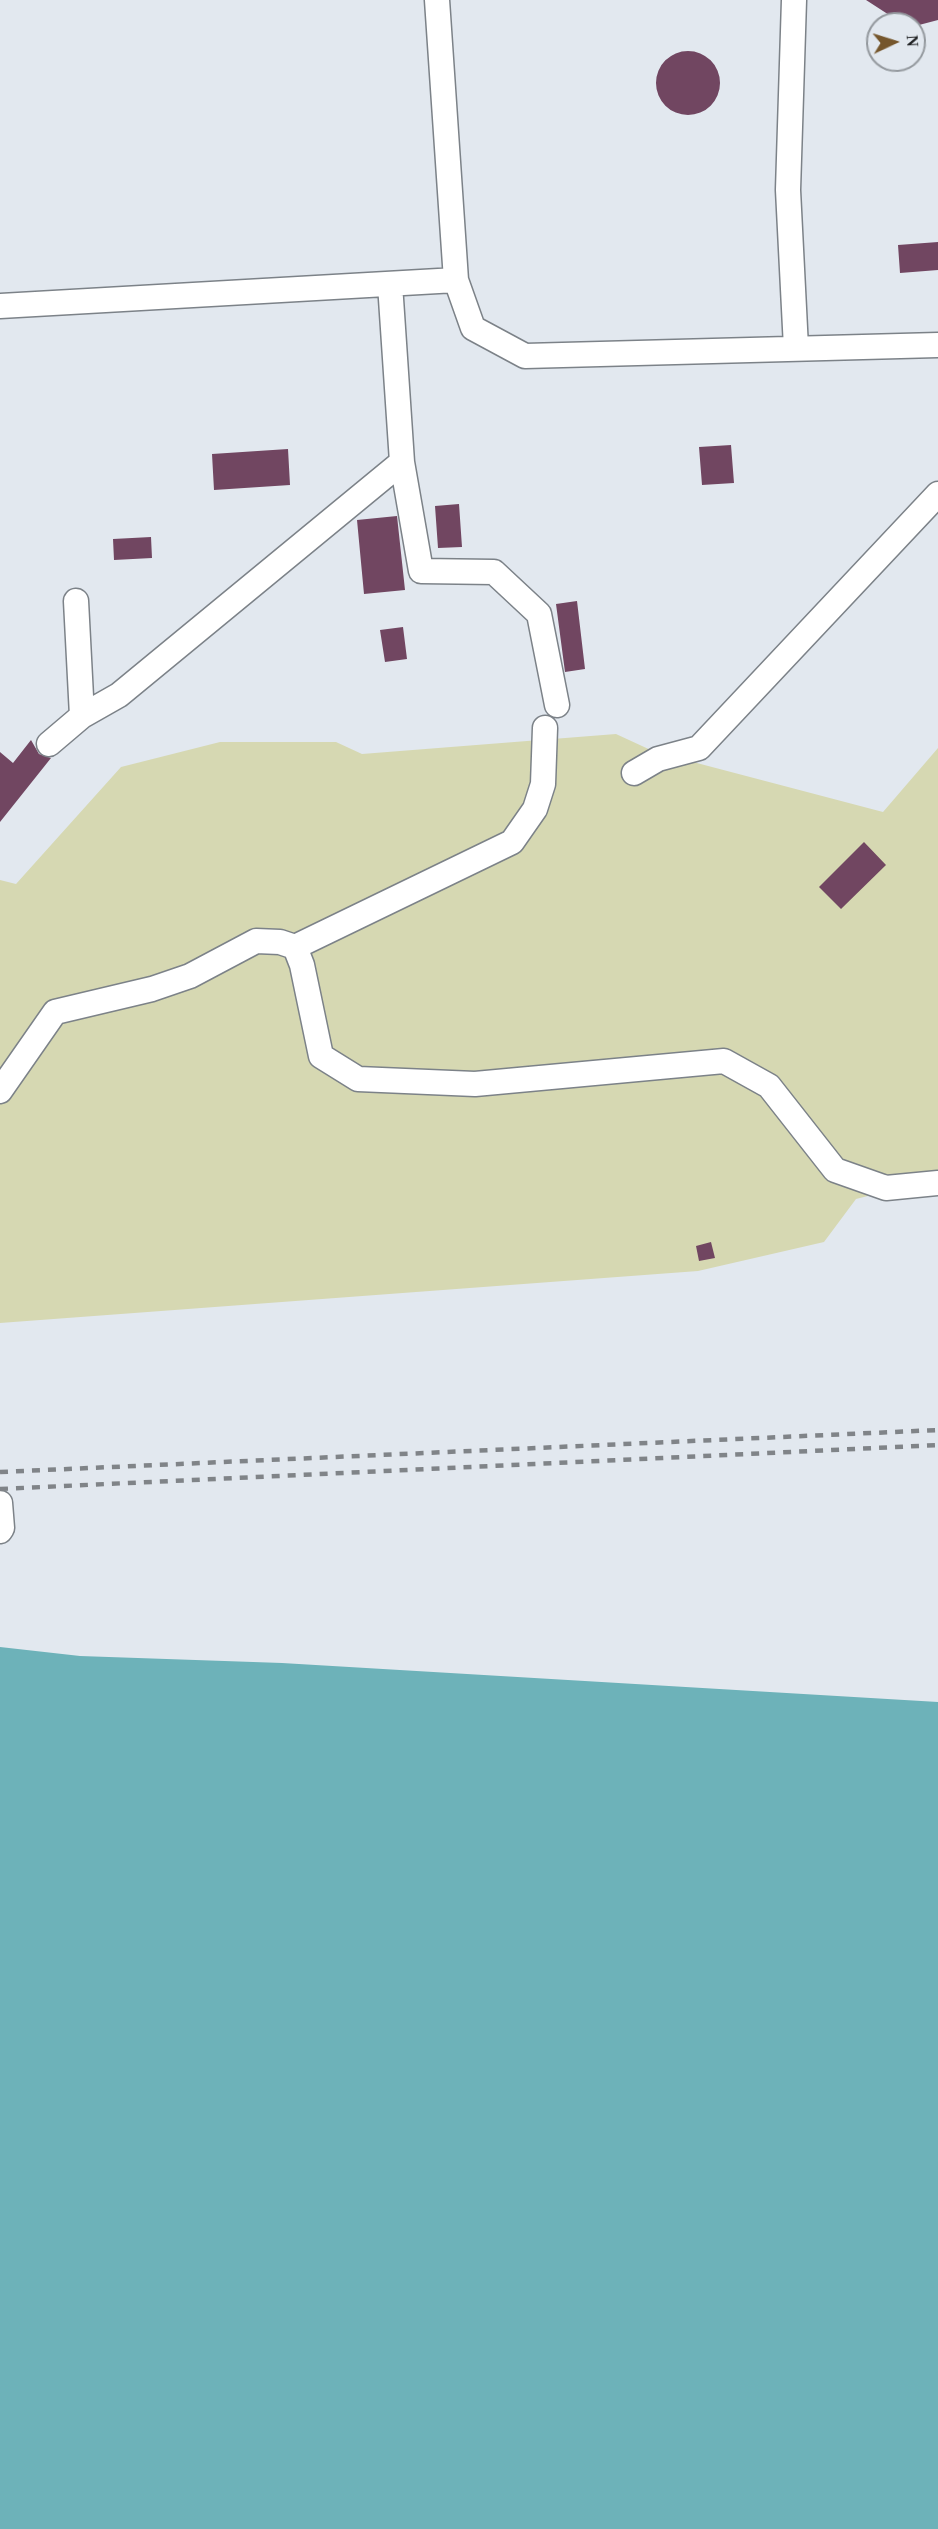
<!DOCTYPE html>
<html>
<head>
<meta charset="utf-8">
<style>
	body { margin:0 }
	#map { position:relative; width:938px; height:2529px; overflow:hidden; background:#e2e8ef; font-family:"Times New Roman",serif }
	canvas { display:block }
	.north { position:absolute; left:866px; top:12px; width:60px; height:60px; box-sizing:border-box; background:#e2e8ef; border:2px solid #94999e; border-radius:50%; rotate:86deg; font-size:16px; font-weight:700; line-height:24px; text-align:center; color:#202224 }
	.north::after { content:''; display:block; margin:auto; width:21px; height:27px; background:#75562c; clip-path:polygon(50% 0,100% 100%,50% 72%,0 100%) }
</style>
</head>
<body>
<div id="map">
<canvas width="938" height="2529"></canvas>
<div class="north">N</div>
</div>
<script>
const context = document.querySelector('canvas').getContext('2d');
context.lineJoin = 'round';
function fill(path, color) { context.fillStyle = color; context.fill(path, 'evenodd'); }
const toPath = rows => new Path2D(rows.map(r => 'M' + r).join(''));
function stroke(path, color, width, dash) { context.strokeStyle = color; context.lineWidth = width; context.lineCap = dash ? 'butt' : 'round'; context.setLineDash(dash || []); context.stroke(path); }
fill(toPath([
	[616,734,655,752,883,812,938,748,938,1178,856,1199,824,1242,698,1271,0,1323,0,880,16,884,121,767,220,742,336,742,362,754]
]), '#d6d8b2');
fill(toPath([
	[0,1647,80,1656,282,1663,938,1702,938,2529,0,2529]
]), '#6db2b9');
fill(toPath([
	[866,0,938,0,938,20,919,25,900,22],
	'656 83a32 32 0 1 1 64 0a32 32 0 1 1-64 0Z',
	[938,242,938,270,900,273,898,245],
	[731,445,734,483,702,485,699,447],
	[288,449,290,485,214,490,212,454],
	[459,504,462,547,438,548,435,506],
	[397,516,405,590,364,594,357,520],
	[151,537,152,558,114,560,113,539],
	[577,601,585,669,565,672,556,604],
	[403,627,407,659,385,662,380,630],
	[31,740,39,754,51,758,0,822,0,752,13,763],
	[864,842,886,865,841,909,819,887],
	[711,1242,715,1258,699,1261,696,1246]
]), '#714661');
const minor = toPath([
	[437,0,456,280,473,328,525,356,938,345],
	[794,0,788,190,796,348],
	[390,284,402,462,421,571,494,572,539,614,557,705],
	[0,306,456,280],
	[76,601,82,716],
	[49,744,82,716,119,695,402,462],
	[634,773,658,759,699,748,938,494],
	[295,947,512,842,535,809,543,784,545,728],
	[0,1091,55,1012,152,989,190,976,256,941,280,942,295,947,302,965,321,1056,358,1079,475,1084,724,1061,769,1086,835,1170,886,1188,938,1183],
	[0,1503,2,1528,0,1531]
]);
stroke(minor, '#7c8288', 27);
stroke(minor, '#fff', 24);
stroke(toPath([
	[0,1472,938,1430],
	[0,1489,938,1445]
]), '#808488', 4.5, [8, 8]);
</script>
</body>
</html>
